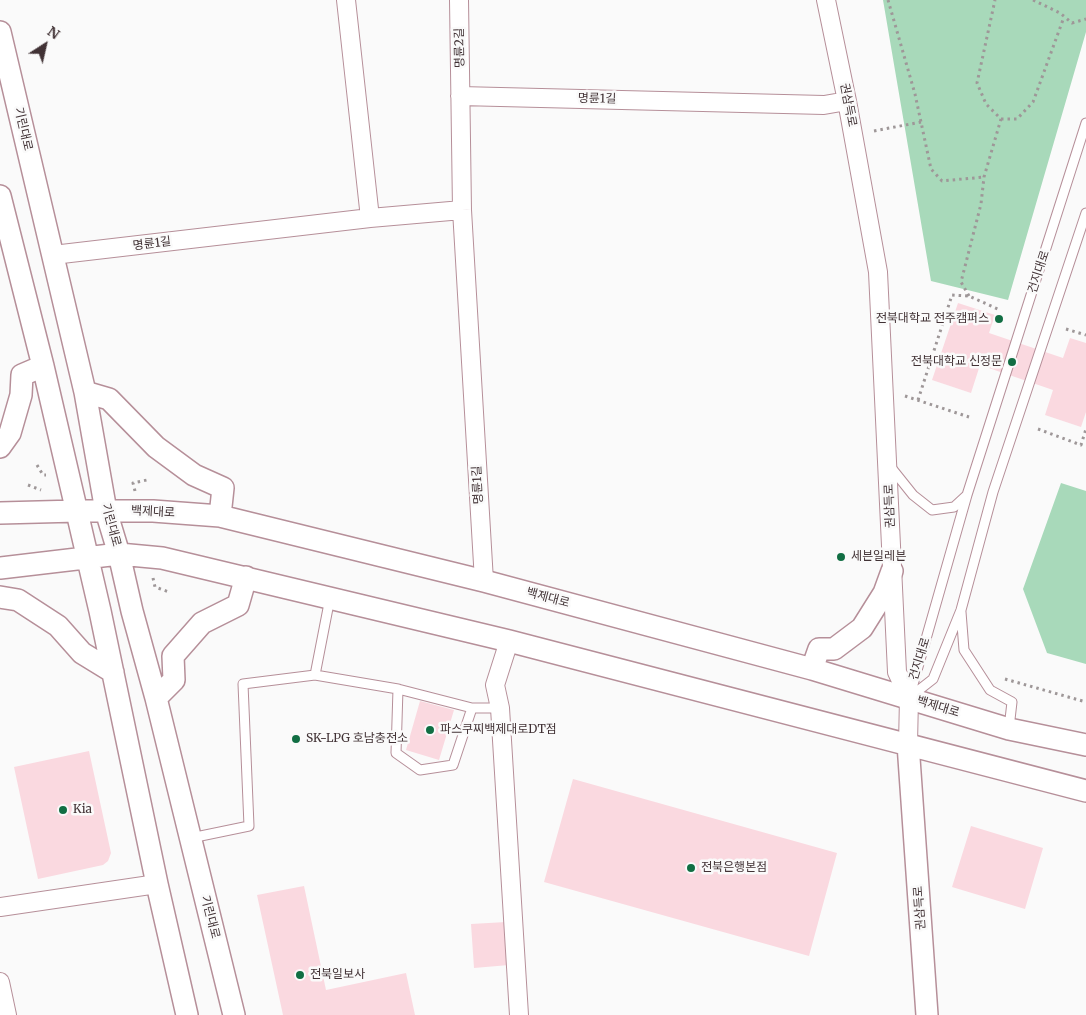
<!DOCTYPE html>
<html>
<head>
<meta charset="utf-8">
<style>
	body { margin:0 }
	#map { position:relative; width:1086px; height:1015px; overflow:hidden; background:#fafafa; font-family:Merriweather,serif }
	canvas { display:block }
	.north { position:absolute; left:20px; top:20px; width:50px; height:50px; -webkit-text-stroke:4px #fafafa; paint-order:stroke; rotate:35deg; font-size:14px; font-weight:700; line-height:20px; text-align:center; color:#413235 }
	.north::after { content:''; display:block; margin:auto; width:18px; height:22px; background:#413235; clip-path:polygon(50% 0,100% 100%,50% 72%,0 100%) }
</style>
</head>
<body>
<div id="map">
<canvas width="1086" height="1015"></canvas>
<div class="north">N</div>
</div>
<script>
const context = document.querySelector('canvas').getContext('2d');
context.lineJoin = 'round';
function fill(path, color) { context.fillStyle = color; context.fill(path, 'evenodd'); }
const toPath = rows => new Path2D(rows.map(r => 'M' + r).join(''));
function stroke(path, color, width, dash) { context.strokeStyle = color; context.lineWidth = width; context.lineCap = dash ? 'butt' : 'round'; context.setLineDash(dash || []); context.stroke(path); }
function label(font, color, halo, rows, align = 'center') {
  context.font = font + ' Merriweather,"Noto Sans KR",serif'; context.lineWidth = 5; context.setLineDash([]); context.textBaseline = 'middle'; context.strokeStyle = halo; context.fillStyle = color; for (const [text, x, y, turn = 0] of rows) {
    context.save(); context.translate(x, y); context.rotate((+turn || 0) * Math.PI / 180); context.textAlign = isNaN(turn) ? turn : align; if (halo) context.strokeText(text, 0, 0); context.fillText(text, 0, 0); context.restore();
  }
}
fill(toPath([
	[883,0,1086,0,1086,32,1008,300,931,281],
	[1061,483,1086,491,1086,664,1047,653,1023,589]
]), '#a8d9ba');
fill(toPath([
	[958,303,995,315,989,333,1063,358,1070,338,1086,343,1086,412,1081,427,1045,415,1053,390,980,365,971,393,932,380],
	[420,701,454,710,439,760,406,750],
	[89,751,111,853,108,861,103,865,38,879,14,767],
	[573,779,837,853,809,956,544,882],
	[971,826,1043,848,1025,909,952,887],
	[304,886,326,990,406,973,415,1015,283,1015,257,895],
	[506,922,509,965,474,968,471,924]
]), '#fad9e0');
const service = toPath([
	[889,465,913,495,932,510,954,507,967,495],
	[961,612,964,650,990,690,1012,702,1009,728],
	[315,675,330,598],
	[398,689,472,708,500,708],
	[910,695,967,495,1086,123],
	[910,697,933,679,961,610,993,492,1086,213],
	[191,838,249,826,243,684,315,675,398,689,396,753,420,770,453,765,472,708]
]);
const minor = toPath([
	[346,0,370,218],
	[459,0,462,210,484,581],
	[826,0,847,101,878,272,897,672,909,698,908,744],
	[460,96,824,105,847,101],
	[53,255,370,218,462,210],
	[509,641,495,685,500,708,519,1015],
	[0,907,157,884],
	[0,982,7,1015]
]);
const tertiary = toPath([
	[0,32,85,392,106,511,119,554,132,611,156,698,234,1015],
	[0,196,43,366,100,611,157,884,187,1015],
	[85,392,109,399,156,447,194,475,223,488,220,516],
	[0,447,10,433,21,395,22,375,43,366],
	[0,513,77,511,153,511,220,516,484,581,812,669,1009,729,1086,745],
	[0,568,119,554,162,558,509,641,1086,791],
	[0,597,18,600,58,626,82,653,113,672],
	[812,669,819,649,834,649,862,628,884,593,892,571],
	[156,698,174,680,173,656,202,623,238,605,246,577],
	[908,744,927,1015]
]);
stroke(service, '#b68f99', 11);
stroke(minor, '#b68f99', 20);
stroke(tertiary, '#b68f99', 24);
stroke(toPath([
	[888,0,915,94,931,169,942,181,984,177],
	[1033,0,1060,13,1072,23,1086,19],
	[1001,119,1017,119,1033,102,1064,17],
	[874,131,921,122],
	[969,296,961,282,981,204,984,177,1001,119,986,104,977,83,995,0],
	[1066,329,1086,335],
	[905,396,969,417],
	[918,400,952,295,969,296,1000,310],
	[1038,429,1081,445,1086,429],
	[37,465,43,475,46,475],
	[28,485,41,490],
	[135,491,133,483,147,480],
	[153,578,155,587,169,592],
	[1005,679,1086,702]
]), '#9e9798', 3, [2.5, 4]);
stroke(service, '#fff', 9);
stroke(minor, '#fff', 18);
stroke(tertiary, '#fff', 21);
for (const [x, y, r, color] of [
	[999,319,5,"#116e43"],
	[1012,362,5,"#116e43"],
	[841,557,5,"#116e43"],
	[430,730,5,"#116e43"],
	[296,739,5,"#116e43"],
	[63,810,5,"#116e43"],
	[691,868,5,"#116e43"],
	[300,975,5,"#116e43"]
]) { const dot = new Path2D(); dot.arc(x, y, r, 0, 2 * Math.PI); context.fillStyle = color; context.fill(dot); stroke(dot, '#fafafa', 2); }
label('12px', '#413235', '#fafafa', [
	["명륜2길",460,48,-91],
	["명륜1길",597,99,1],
	["권삼득로",848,105,79],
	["기린대로",23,129,77],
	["명륜1길",152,244,-7],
	["건지대로",1039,272,-72],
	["명륜1길",478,485,-93],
	["권삼득로",890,506,-92],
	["백제대로",153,512,3],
	["기린대로",111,525,75],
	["백제대로",548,598,15],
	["건지대로",920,659,-73],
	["백제대로",938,707,17],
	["권삼득로",920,908,-94],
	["기린대로",210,917,76]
]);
label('12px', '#413235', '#fafafa', [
	["전북대학교 전주캠퍼스",989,319,"right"],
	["전북대학교 신정문",1002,362,"right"],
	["세븐일레븐",851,557],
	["파스쿠찌백제대로DT점",440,730],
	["SK-LPG 호남충전소",306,739],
	["Kia",73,810],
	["전북은행본점",701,868],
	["전북일보사",310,975]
], 'left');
</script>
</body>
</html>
